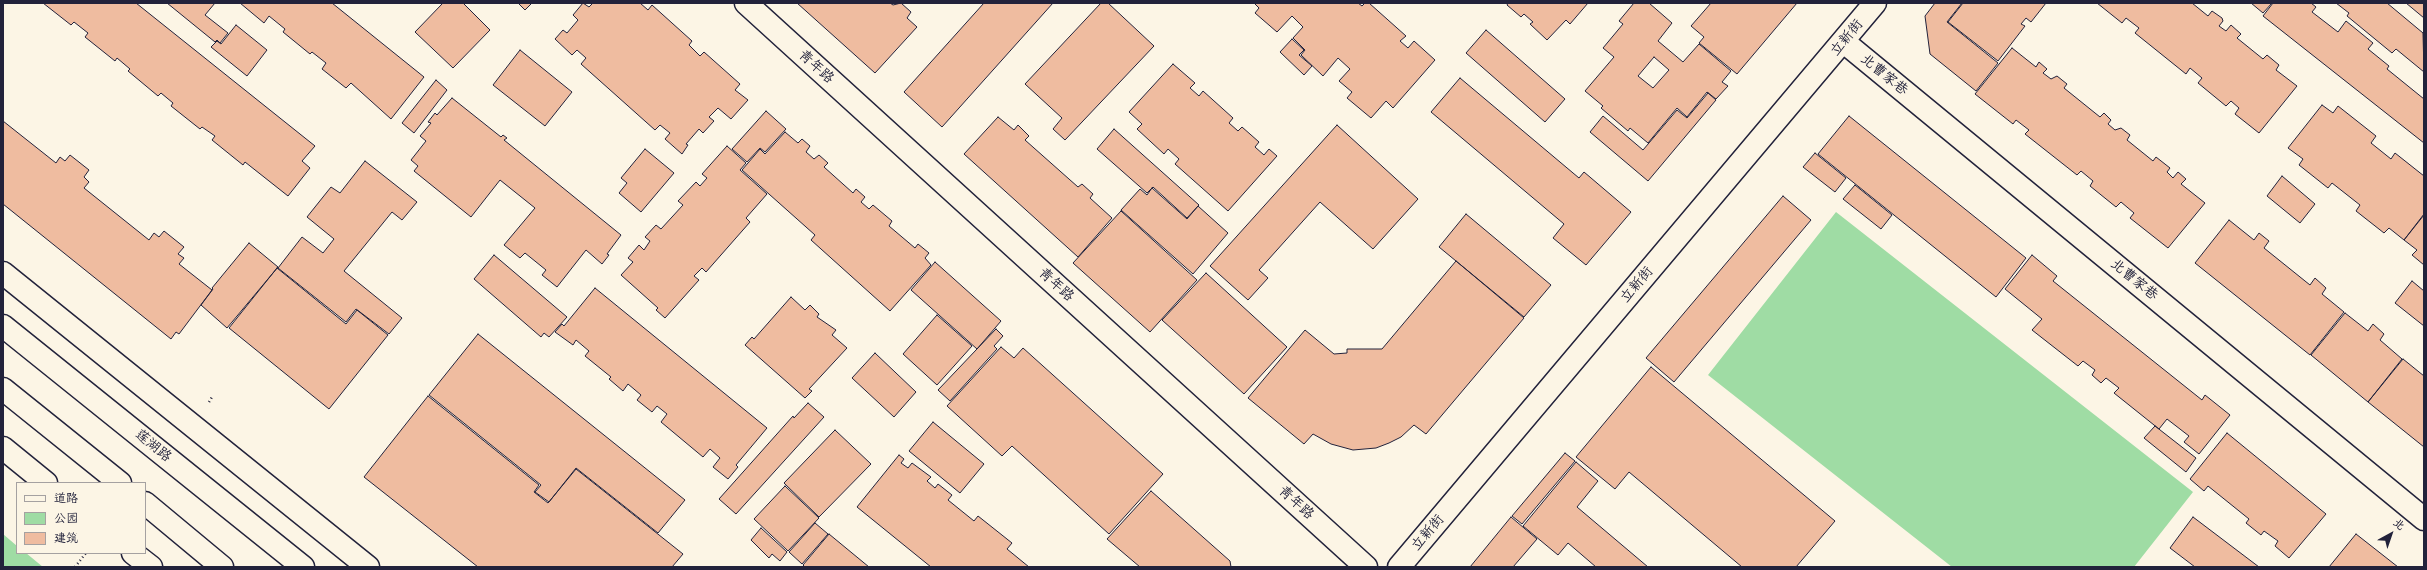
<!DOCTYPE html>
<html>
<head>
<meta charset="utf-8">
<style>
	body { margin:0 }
	#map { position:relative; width:2427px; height:570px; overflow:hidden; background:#fcf5e5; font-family:Sriracha,"LXGW WenKai TC",sans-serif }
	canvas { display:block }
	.frame { position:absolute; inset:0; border:4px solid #22223b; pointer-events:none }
	.legend { position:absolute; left:16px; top:482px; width:130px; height:72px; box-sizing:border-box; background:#fcf5e5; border:1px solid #a5a1a1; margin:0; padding:5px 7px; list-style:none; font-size:12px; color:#22223b }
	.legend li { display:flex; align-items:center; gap:8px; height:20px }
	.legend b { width:20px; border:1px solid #a5a1a1 }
	.north { position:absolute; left:2371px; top:514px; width:40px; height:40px; -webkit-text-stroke:3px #fcf5e5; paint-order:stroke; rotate:40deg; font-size:11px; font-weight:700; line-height:16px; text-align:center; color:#22223b }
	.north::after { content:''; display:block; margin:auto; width:14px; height:18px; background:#22223b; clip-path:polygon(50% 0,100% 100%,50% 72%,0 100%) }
</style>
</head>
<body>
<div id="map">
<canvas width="2427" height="570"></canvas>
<div class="frame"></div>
<ul class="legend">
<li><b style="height:5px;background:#fcf5e5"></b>道路</li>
<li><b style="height:11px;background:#9fdca4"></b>公园</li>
<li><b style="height:11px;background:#efbca0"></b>建筑</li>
</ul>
<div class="north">北</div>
</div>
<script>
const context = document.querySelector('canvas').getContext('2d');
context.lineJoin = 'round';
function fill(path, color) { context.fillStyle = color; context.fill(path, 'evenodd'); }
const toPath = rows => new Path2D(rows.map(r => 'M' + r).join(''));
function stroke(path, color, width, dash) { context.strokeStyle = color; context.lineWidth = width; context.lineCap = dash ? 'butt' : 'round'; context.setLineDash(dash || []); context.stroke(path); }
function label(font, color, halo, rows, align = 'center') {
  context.font = font + ' Sriracha,"LXGW WenKai TC",sans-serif'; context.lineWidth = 3; context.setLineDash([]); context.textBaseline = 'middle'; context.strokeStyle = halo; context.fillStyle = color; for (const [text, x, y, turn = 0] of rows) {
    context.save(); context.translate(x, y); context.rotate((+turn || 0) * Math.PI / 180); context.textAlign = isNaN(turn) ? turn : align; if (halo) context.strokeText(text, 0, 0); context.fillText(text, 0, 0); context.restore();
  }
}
fill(toPath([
	[1836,212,2193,492,2134,567,1952,567,1708,375],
	[3,534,17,546,17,553,26,553,43,567,3,567]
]), '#9fdca4');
const building = toPath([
	[43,3,136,3,315,146,302,161,310,168,288,196,245,162,243,165,212,140,215,136,202,127,200,129,171,106,173,103,161,93,158,96,128,71,130,69,117,58,115,61,85,37,88,33,74,22,71,25,43,3],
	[167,3,215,3,205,15,228,33,220,43,217,40,215,42,167,3],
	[240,3,332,3,424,77,391,119,351,83,346,88,322,69,326,63,312,52,310,54,283,32,285,29,269,16,264,23,240,3],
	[443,3,463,3,490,30,453,68,415,32,443,3],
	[518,3,532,3,525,10,518,3],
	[583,3,589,7,593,3,640,3,648,10,652,5,692,41,689,45,700,56,704,52,740,84,735,90,748,100,731,119,718,108,709,117,714,121,703,133,699,129,686,144,688,145,682,154,665,139,670,133,660,125,655,130,581,64,586,58,577,50,572,55,555,39,563,30,567,33,578,20,573,15,583,3],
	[797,3,890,3,893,5,901,3,911,12,907,18,917,27,875,73,797,3],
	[984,3,1053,3,942,127,904,92,984,3],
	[1101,3,1108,3,1154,46,1065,140,1053,129,1062,118,1025,84,1101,3],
	[1254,3,1358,3,1362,6,1365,3,1369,3,1406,36,1400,41,1408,48,1414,41,1435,60,1393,108,1386,101,1371,118,1347,98,1352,92,1339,81,1350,69,1338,58,1323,76,1301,55,1305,50,1293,38,1303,27,1292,16,1277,32,1255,13,1259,8,1254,3],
	[1508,3,1588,3,1570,24,1566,20,1547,40,1530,24,1533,22,1524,14,1521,17,1507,5,1508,3],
	[1634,3,1649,3,1672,23,1658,41,1683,62,1699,44,1731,71,1722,82,1728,86,1716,99,1707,92,1687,117,1677,108,1648,143,1630,128,1628,131,1601,108,1603,106,1585,91,1614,57,1603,48,1623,24,1619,21,1634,3],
	[1654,57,1669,70,1653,88,1638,76,1654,57],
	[1711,3,1797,3,1737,74,1699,43,1704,37,1691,26,1711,3],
	[1935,3,1962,3,1947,22,1998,63,1976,91,1930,54,1925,16,1935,3],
	[1963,3,2046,3,2031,22,2026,18,2021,24,2025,26,1998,61,1948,22,1963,3],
	[2097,3,2192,3,2208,16,2212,11,2222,18,2223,21,2219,26,2226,31,2231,25,2241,34,2237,38,2263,59,2267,55,2279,65,2276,70,2297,86,2259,133,2235,114,2239,108,2231,101,2226,106,2198,83,2202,78,2190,68,2186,74,2135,33,2139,28,2126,18,2122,23,2097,3],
	[2251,3,2272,3,2263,13,2251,3],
	[2273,3,2311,3,2316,7,2312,12,2338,32,2346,21,2373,43,2368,49,2389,66,2387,69,2424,99,2424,143,2263,16,2273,3],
	[2336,3,2387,3,2423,33,2424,72,2396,49,2392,53,2347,16,2349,13,2336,3],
	[2406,3,2424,3,2424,18,2406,3],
	[236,25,267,50,247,76,211,47,217,41,221,44,236,25],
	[1486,30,1565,99,1545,122,1466,53,1486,30],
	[1292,39,1304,50,1299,55,1312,66,1304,75,1280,52,1292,39],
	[2012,48,2036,67,2039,62,2047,69,2043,73,2051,79,2057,76,2067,84,2064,88,2100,117,2104,113,2111,120,2108,124,2115,130,2121,128,2130,135,2127,140,2153,161,2156,157,2170,168,2167,172,2173,178,2178,172,2186,179,2181,184,2205,203,2168,248,2130,218,2134,213,2121,202,2116,207,2090,186,2093,181,2081,171,2077,175,2025,134,2029,130,2016,120,2013,124,1975,94,2012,48],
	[520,50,572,92,545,126,493,85,520,50],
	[1173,64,1195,83,1190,88,1199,96,1203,91,1233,118,1229,123,1238,131,1242,127,1259,142,1255,147,1264,155,1269,149,1277,156,1228,211,1175,164,1179,159,1168,149,1164,154,1137,129,1142,124,1129,112,1173,64],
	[1460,78,1579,178,1584,172,1631,212,1586,265,1553,238,1564,224,1431,112,1460,78],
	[436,80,447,90,414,133,402,123,436,80],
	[1708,93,1716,100,1648,181,1590,132,1603,116,1643,150,1677,110,1687,118,1708,93],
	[452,98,501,137,503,135,507,138,504,140,621,235,607,254,609,255,602,264,586,250,557,287,542,275,546,270,525,253,520,258,504,245,535,208,500,180,471,217,414,171,418,166,411,160,426,141,420,136,431,123,428,122,435,113,437,115,452,98],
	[2322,105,2333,113,2338,106,2376,136,2371,143,2391,159,2395,153,2424,176,2424,214,2404,240,2389,228,2384,233,2356,211,2360,205,2332,183,2328,188,2299,165,2303,159,2288,148,2322,105],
	[766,111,786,129,765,152,760,148,747,162,732,149,766,111],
	[1849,116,2026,258,1996,297,1818,154,1849,116],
	[998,117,1014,130,1018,125,1029,136,1025,140,1078,187,1082,184,1093,194,1090,198,1112,218,1078,257,964,154,998,117],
	[3,121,56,163,60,157,65,161,70,155,89,170,84,177,89,182,84,188,149,240,154,233,159,237,164,231,184,247,178,254,184,258,179,264,212,290,179,334,176,332,171,339,3,204,3,121],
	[1337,125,1418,199,1373,249,1320,202,1259,270,1268,278,1248,300,1210,266,1337,125],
	[1114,129,1199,205,1187,218,1153,187,1147,193,1097,149,1114,129],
	[785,132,798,143,802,139,810,146,806,152,814,159,819,155,828,163,824,167,853,193,856,189,865,197,861,202,869,209,873,205,892,221,889,226,915,248,918,244,929,253,925,258,931,265,890,311,811,240,815,235,742,170,760,149,765,154,785,132],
	[727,146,746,163,740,170,767,194,746,218,750,222,706,272,702,268,694,276,699,280,665,318,656,310,658,308,621,275,633,262,628,258,639,245,644,250,650,241,645,237,656,225,661,229,683,205,678,201,696,182,700,186,707,178,702,174,727,146],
	[645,149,674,173,641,212,619,193,627,183,621,178,645,149],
	[1815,153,1846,178,1835,192,1803,167,1815,153],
	[365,161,417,202,402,220,392,212,344,271,402,318,389,334,356,309,346,322,278,268,302,237,323,253,334,239,307,217,331,187,340,193,365,161],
	[2282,176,2315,204,2300,223,2267,196,2282,176],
	[1855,185,1892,215,1881,229,1843,199,1855,185],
	[1152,188,1187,219,1198,206,1228,233,1193,274,1121,210,1140,189,1147,195,1152,188],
	[1783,196,1811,220,1674,382,1646,358,1783,196],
	[1121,211,1197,280,1150,332,1073,263,1121,211],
	[1466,214,1551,285,1524,317,1439,247,1466,214],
	[2424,215,2424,265,2412,255,2417,250,2404,240,2424,215],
	[2229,220,2254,240,2259,233,2269,241,2264,248,2310,285,2315,278,2326,288,2322,294,2344,312,2310,355,2195,263,2229,220],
	[249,243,278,267,227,328,201,305,213,289,212,288,249,243],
	[494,255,567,317,549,337,544,333,541,337,474,279,494,255],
	[2032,255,2057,276,2053,281,2202,400,2205,395,2230,415,2199,454,2184,442,2189,436,2167,419,2159,429,2114,393,2119,388,2106,378,2101,383,2092,375,2095,370,2083,361,2078,366,2032,330,2042,319,2005,289,2032,255],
	[1456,261,1524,318,1426,434,1414,425,1401,437,1389,443,1376,448,1353,450,1331,444,1313,434,1304,444,1248,398,1305,330,1334,354,1347,353,1347,349,1382,349,1456,261],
	[935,262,1001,321,977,349,911,290,935,262],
	[277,268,346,324,357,310,388,335,329,409,229,328,277,268],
	[1206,273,1287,347,1244,394,1162,320,1206,273],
	[2412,281,2424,291,2424,326,2395,303,2412,281],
	[595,288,767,428,736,465,738,467,728,479,713,467,720,458,710,449,703,457,661,422,667,414,657,406,652,412,637,400,641,395,628,384,623,391,609,379,611,377,585,356,589,351,576,340,573,345,555,332,562,324,564,326,595,288],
	[791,297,805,310,810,305,819,314,817,317,836,330,832,335,847,348,809,389,812,391,805,398,745,345,752,337,754,339,791,297],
	[2345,313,2368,331,2373,324,2384,334,2380,340,2402,359,2368,402,2311,355,2345,313],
	[937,315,972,346,937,385,903,354,937,315],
	[996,329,1003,336,994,346,997,349,950,401,938,390,996,329],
	[478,334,685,500,658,533,576,468,549,502,535,492,541,485,429,395,478,334],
	[1001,347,1014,358,1023,348,1163,474,1109,534,1012,446,1002,456,947,406,1001,347],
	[875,353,916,392,894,417,852,378,875,353],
	[2403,359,2424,376,2424,447,2368,402,2403,359],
	[1651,367,1835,521,1796,567,1742,567,1629,472,1615,489,1576,457,1651,367],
	[428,396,539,485,534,492,548,503,576,469,683,554,672,567,478,567,364,477,428,396],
	[808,403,824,417,736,514,719,499,793,416,794,418,808,403],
	[933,422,984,464,960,493,909,451,933,422],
	[2155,426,2196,458,2186,472,2144,438,2155,426],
	[835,430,871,464,819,517,784,483,835,430],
	[2227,433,2326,514,2289,558,2275,546,2278,541,2264,531,2261,535,2246,523,2249,519,2208,486,2204,491,2190,479,2227,433],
	[1565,453,1575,461,1522,524,1512,516,1565,453],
	[899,455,904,459,901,463,908,468,912,463,931,477,927,481,935,488,938,484,952,495,948,500,974,521,978,516,1012,543,1007,549,1029,567,931,567,857,507,899,455],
	[1576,462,1598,481,1577,507,1648,567,1596,567,1568,543,1558,555,1523,526,1576,462],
	[785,486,819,518,788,551,754,519,785,486],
	[1151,491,1230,561,1231,567,1140,567,1107,539,1151,491],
	[1511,517,1537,539,1513,567,1470,567,1511,517],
	[2193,517,2259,567,2195,567,2170,548,2193,517],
	[815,523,828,534,802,564,789,552,815,523],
	[761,528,787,552,780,561,772,554,769,558,751,540,761,528],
	[829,534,869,567,805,567,803,565,829,534],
	[2356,534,2398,567,2329,567,2356,534]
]);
fill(building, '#efbca0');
stroke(building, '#22223b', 1);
const street = toPath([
	[1844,42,2424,519],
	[3,273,368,567],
	[3,448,46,483],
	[133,553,151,567]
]);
const secondary = toPath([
	[746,3,1366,567],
	[1399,567,1875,3]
]);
const primary = toPath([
	[3,326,303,567],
	[3,389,120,483],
	[145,503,222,567]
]);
stroke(street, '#22223b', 25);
stroke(secondary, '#22223b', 25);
stroke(primary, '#22223b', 25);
stroke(toPath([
	[209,402,212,397],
	[75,567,86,553]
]), '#22223b', 2.5, [1, 3]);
stroke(street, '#fcf5e5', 22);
stroke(secondary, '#fcf5e5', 22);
stroke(primary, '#fcf5e5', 22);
label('14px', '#22223b', '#fcf5e5', [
	["立新街",1847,38,-51],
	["青年路",816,67,42],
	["北曹家巷",1884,75,39],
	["北曹家巷",2134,280,39],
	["青年路",1056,285,42],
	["立新街",1637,285,-50],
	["莲湖路",153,446,39],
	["青年路",1296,503,42],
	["立新街",1428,533,-50]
]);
</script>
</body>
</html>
